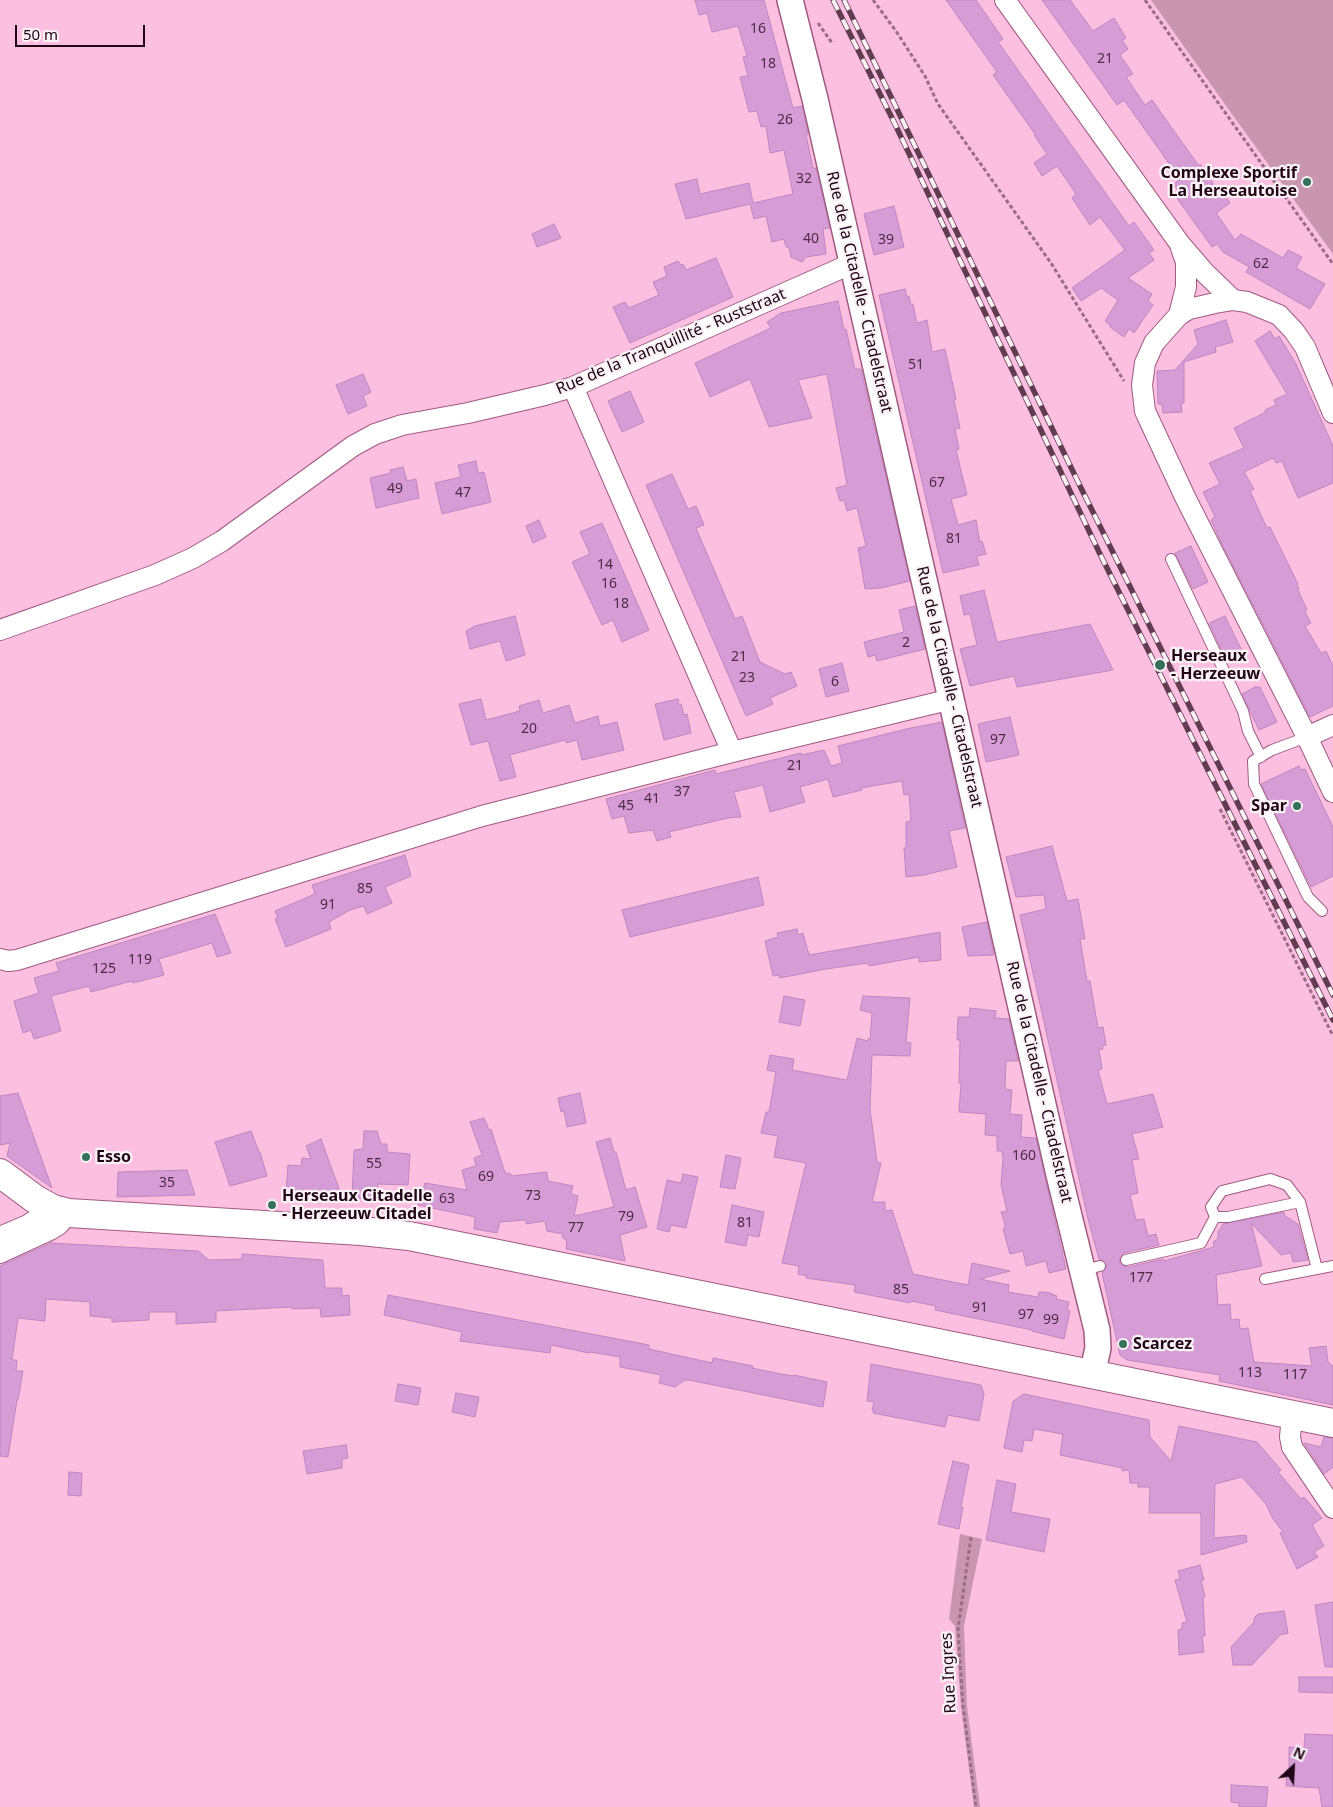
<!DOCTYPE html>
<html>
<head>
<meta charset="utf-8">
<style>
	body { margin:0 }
	#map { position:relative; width:1333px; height:1807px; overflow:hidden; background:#fdbfdf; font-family:"Noto Sans",sans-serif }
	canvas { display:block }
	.north { position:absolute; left:1268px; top:1742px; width:50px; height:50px; -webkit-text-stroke:4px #fbf2f6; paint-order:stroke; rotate:25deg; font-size:14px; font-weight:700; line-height:20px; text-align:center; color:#1f0515 }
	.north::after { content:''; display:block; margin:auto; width:18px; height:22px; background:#1f0515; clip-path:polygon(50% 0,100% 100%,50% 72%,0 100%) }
	.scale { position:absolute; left:15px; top:25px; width:130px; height:22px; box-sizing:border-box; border:2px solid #1f0515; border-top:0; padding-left:6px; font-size:15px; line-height:18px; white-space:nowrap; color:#1f0515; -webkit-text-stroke:4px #fbf2f6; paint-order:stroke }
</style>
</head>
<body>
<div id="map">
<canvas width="1333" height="1807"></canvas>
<div class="north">N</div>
<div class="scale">50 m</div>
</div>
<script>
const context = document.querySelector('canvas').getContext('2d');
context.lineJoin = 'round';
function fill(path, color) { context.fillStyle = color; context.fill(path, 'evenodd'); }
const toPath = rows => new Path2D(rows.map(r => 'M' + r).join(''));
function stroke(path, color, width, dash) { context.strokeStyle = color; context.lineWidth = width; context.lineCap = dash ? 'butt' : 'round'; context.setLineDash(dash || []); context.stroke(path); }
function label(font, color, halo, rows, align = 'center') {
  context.font = font + ' "Noto Sans",sans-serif'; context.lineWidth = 4.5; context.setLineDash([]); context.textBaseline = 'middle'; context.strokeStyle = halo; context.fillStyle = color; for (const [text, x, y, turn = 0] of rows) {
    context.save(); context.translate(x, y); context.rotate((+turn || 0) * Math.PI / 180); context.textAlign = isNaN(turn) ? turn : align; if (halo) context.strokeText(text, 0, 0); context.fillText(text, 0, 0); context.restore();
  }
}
fill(toPath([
	[1151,0,1333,0,1333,254,1229,110],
	[960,1534,982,1539,964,1626,967,1706,980,1807,974,1807,961,1707,955,1626,949,1619]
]), '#c896af');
const building = toPath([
	[695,0,764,0,793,108,802,106,808,134,806,135,813,168,816,168,830,228,823,229,826,254,806,257,802,262,791,257,789,248,786,247,784,239,772,242,766,216,754,219,750,204,686,219,675,184,697,179,700,194,749,183,753,203,793,194,784,150,770,153,766,126,761,127,757,111,749,112,740,77,748,76,743,57,747,56,738,26,712,32,707,13,699,15,695,0],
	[946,0,976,0,1003,39,998,42,1129,226,1134,222,1154,250,1149,253,1154,260,1128,278,1152,294,1148,301,1153,305,1134,333,1129,329,1124,337,1110,327,1111,326,1105,321,1118,300,1101,288,1081,301,1072,288,1125,250,1100,217,1090,225,1072,198,1076,194,1057,166,1042,176,1034,163,1047,154,1034,135,1035,134,993,75,997,72,946,0],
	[1042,0,1070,0,1093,31,1114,18,1126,38,1122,40,1128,49,1120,55,1133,74,1126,77,1145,105,1152,100,1199,166,1200,164,1219,192,1221,190,1230,203,1216,213,1235,240,1241,234,1283,258,1288,250,1302,257,1296,268,1325,284,1310,309,1246,272,1249,267,1223,252,1217,244,1212,247,1174,194,1178,191,1174,184,1180,179,1124,100,1117,105,1042,0],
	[894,206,904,247,874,255,864,214,894,206],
	[554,224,561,238,537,247,532,234,554,224],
	[716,258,733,297,630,343,613,307,625,302,629,308,659,295,653,282,667,276,664,267,678,261,681,265,683,264,686,270,716,258],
	[905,289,907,297,909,296,911,305,913,304,917,323,927,320,932,352,945,349,956,399,954,400,960,428,955,429,959,449,956,450,967,495,951,499,958,525,976,520,980,542,982,541,986,554,977,556,979,565,943,573,879,295,905,289],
	[838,301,844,330,846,329,855,369,861,369,910,581,881,588,865,589,858,548,866,546,857,508,847,511,844,500,840,501,836,488,847,485,827,374,798,380,812,418,769,427,750,379,710,397,695,363,771,328,767,322,781,313,838,301],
	[1226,320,1233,342,1215,347,1216,352,1184,362,1184,403,1181,403,1182,412,1163,413,1162,404,1158,404,1157,371,1175,370,1198,344,1194,330,1226,320],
	[1270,331,1275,339,1279,336,1295,362,1333,446,1333,483,1298,498,1282,461,1276,463,1273,458,1244,472,1254,489,1250,491,1267,528,1270,527,1298,584,1297,584,1299,589,1298,590,1307,610,1305,612,1311,623,1305,626,1321,653,1326,651,1333,666,1333,706,1310,717,1223,546,1211,520,1215,517,1203,492,1220,484,1209,463,1244,448,1234,428,1266,412,1265,410,1276,405,1274,400,1287,394,1255,341,1270,331],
	[363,374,371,392,363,396,367,406,348,414,336,385,363,374],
	[630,391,644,422,622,432,608,401,630,391],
	[476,461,478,473,484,472,491,502,442,514,435,483,461,477,458,465,476,461],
	[403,467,407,481,416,479,419,498,376,508,370,478,391,473,390,470,403,467],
	[672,474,688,509,696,506,704,525,696,528,735,619,742,616,760,662,785,674,791,672,797,686,770,698,773,704,746,716,646,485,672,474],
	[539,520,546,537,533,543,526,526,539,520],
	[602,523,649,630,622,642,613,620,602,625,572,562,590,554,580,532,602,523],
	[1191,546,1208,582,1193,589,1175,553,1191,546],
	[984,590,997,642,1090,624,1113,670,1017,687,1014,676,970,686,960,649,977,645,970,614,964,615,960,596,984,590],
	[915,606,925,649,877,661,875,655,868,657,864,642,904,632,899,610,915,606],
	[515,616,525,655,506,661,500,641,470,649,466,631,475,626,515,616],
	[1225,616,1242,651,1226,659,1209,623,1225,616],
	[842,663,849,691,826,697,819,669,842,663],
	[1255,687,1260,687,1277,722,1259,730,1242,694,1255,687],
	[481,699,486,720,520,711,519,706,539,700,543,713,569,705,575,723,598,716,600,726,617,722,624,750,582,760,577,740,566,743,565,740,510,755,516,777,500,781,488,741,471,745,459,704,481,699],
	[678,699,679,705,681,704,684,715,687,714,691,733,664,740,655,704,678,699],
	[1010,717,1019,755,986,762,978,724,1010,717],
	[942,722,965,828,949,831,957,867,924,875,906,877,904,848,906,848,906,822,911,821,909,794,904,795,902,781,861,788,862,790,833,797,828,779,800,787,805,802,770,812,763,785,734,792,741,817,728,818,669,832,671,837,657,841,653,830,629,833,624,816,612,819,606,799,715,770,716,774,801,753,801,755,824,750,831,766,842,763,838,746,906,729,942,722],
	[1299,766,1301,770,1305,769,1333,827,1333,876,1311,887,1261,784,1299,766],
	[1052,846,1067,901,1078,899,1085,939,1080,939,1087,981,1090,981,1098,1028,1103,1027,1106,1045,1102,1046,1103,1049,1099,1049,1102,1069,1098,1070,1107,1104,1153,1094,1163,1127,1132,1134,1139,1159,1132,1160,1138,1193,1130,1195,1136,1220,1144,1219,1148,1236,1156,1234,1159,1245,1124,1253,1120,1258,1119,1262,1124,1266,1128,1267,1163,1259,1164,1261,1214,1247,1213,1242,1218,1239,1218,1232,1223,1224,1284,1212,1285,1216,1298,1224,1308,1260,1293,1262,1291,1253,1281,1255,1251,1223,1262,1266,1216,1275,1218,1305,1230,1304,1231,1320,1239,1319,1240,1329,1248,1328,1254,1362,1312,1366,1309,1348,1326,1346,1328,1362,1333,1366,1333,1405,1219,1381,1220,1375,1127,1360,1120,1355,1102,1273,1106,1268,1107,1264,1105,1261,1099,1259,1088,1219,1020,915,1046,909,1044,895,1016,897,1006,857,1052,846],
	[405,855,411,876,385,887,392,903,367,914,364,906,350,910,329,922,331,929,286,947,275,919,278,918,275,911,315,894,312,885,405,855],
	[758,877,764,905,630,937,622,910,758,877],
	[215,914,231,953,217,957,212,943,159,959,164,975,133,983,132,981,91,992,89,986,51,996,61,1031,34,1039,31,1030,23,1033,14,1001,39,993,34,978,59,971,56,963,215,914],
	[987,922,994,955,968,956,962,927,987,922],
	[797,929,798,935,803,933,809,955,940,932,941,960,919,962,919,957,869,966,868,963,826,969,780,978,779,975,773,976,765,941,778,937,777,933,797,929],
	[784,996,805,1000,800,1026,779,1022,784,996],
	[863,996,910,998,906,1042,911,1043,910,1056,872,1055,870,1109,877,1162,881,1163,872,1202,885,1202,885,1211,892,1210,913,1274,968,1285,972,1263,1010,1271,980,1279,1009,1285,1008,1292,1038,1297,1039,1292,1045,1292,1053,1294,1053,1295,1057,1296,1056,1299,1069,1302,1067,1310,1070,1311,1064,1339,1032,1331,1032,1330,935,1310,936,1306,911,1301,910,1303,854,1292,855,1285,806,1278,807,1276,798,1274,799,1266,782,1263,806,1163,774,1157,778,1136,761,1133,766,1112,769,1112,776,1072,767,1070,770,1055,794,1059,792,1070,847,1080,857,1038,868,1041,868,1039,870,1039,872,1013,860,1010,863,996],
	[970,1008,996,1011,995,1018,1009,1019,1018,1061,1006,1061,1005,1089,1012,1090,1010,1114,1022,1115,1021,1137,1036,1138,1066,1269,1049,1273,1046,1261,1026,1266,1023,1251,1010,1254,1003,1229,1005,1228,1005,1224,1001,1212,1007,1211,1001,1185,1003,1159,1002,1151,997,1151,997,1136,985,1135,986,1114,959,1112,961,1083,959,1083,960,1040,957,1040,958,1017,969,1017,970,1008],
	[18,1093,52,1188,7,1156,10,1143,0,1145,0,1096,18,1093],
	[580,1093,586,1123,567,1127,564,1111,561,1112,558,1098,580,1093],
	[484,1118,489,1130,491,1129,505,1173,511,1174,511,1176,547,1172,548,1181,573,1186,571,1194,578,1196,574,1216,614,1207,596,1142,610,1138,614,1152,616,1152,626,1190,635,1187,647,1227,620,1235,625,1261,566,1249,567,1241,562,1237,563,1234,547,1231,545,1221,526,1224,526,1220,500,1222,497,1233,474,1229,475,1217,418,1205,425,1183,467,1190,462,1170,476,1166,474,1158,482,1155,470,1122,484,1118],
	[251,1131,259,1152,260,1152,267,1176,230,1186,215,1142,251,1131],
	[364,1131,377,1131,381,1144,387,1144,387,1152,410,1154,408,1185,378,1184,376,1199,352,1198,354,1150,363,1149,364,1131],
	[321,1139,342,1197,286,1193,288,1165,301,1166,302,1158,311,1159,306,1146,321,1139],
	[726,1155,741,1158,735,1189,720,1187,726,1155],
	[187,1170,195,1195,117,1197,118,1172,187,1170],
	[683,1174,698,1177,686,1228,671,1225,669,1232,657,1229,667,1180,681,1183,683,1174],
	[732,1205,764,1212,759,1237,748,1235,746,1246,725,1242,732,1205],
	[51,1243,198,1251,209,1260,242,1259,242,1254,323,1260,325,1288,342,1288,342,1296,349,1295,350,1315,321,1317,320,1308,292,1309,292,1307,216,1311,216,1322,176,1324,176,1312,149,1312,149,1320,112,1322,112,1318,90,1316,90,1302,46,1299,45,1321,18,1318,12,1360,17,1360,16,1371,23,1371,18,1400,17,1400,8,1457,0,1456,0,1266,51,1243],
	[388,1295,649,1345,649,1349,712,1363,713,1358,753,1366,752,1368,781,1374,793,1376,794,1375,827,1382,823,1407,689,1380,685,1380,675,1387,659,1383,661,1375,620,1367,620,1357,590,1352,589,1353,551,1345,550,1353,460,1341,462,1332,384,1315,388,1295],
	[871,1364,981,1385,984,1394,979,1421,948,1415,945,1427,873,1413,874,1411,872,1410,874,1402,867,1401,871,1364],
	[398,1384,421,1388,418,1405,395,1401,398,1384],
	[456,1393,479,1397,475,1417,452,1412,456,1393],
	[1024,1394,1149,1420,1150,1437,1171,1461,1179,1426,1257,1442,1281,1470,1278,1472,1301,1499,1304,1497,1322,1518,1312,1525,1324,1546,1314,1552,1318,1557,1297,1569,1280,1533,1283,1532,1273,1519,1266,1504,1242,1477,1215,1484,1214,1538,1246,1535,1247,1542,1201,1555,1201,1513,1149,1513,1150,1487,1138,1487,1138,1483,1130,1483,1129,1470,1122,1471,1122,1468,1060,1455,1063,1434,1034,1429,1032,1441,1024,1440,1022,1452,1004,1448,1013,1401,1024,1394],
	[1324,1437,1333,1438,1333,1467,1324,1474,1304,1443,1321,1447,1324,1437],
	[346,1445,348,1458,342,1459,342,1468,307,1474,303,1451,346,1445],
	[953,1461,969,1465,961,1507,963,1507,959,1529,938,1524,953,1461],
	[69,1472,82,1473,81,1496,68,1495,69,1472],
	[997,1480,1016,1484,1011,1512,1050,1519,1044,1552,986,1540,997,1480],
	[1200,1565,1204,1580,1201,1580,1205,1597,1203,1597,1205,1636,1202,1636,1204,1652,1179,1655,1178,1630,1182,1629,1182,1623,1187,1622,1175,1580,1180,1579,1178,1571,1200,1565],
	[1333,1602,1333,1667,1325,1667,1315,1605,1333,1602],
	[1284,1611,1288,1633,1280,1635,1252,1665,1233,1665,1231,1647,1254,1622,1254,1618,1258,1614,1284,1611],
	[1299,1677,1333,1677,1333,1693,1299,1692,1299,1677],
	[1305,1734,1333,1735,1333,1807,1322,1807,1319,1788,1286,1786,1287,1770,1289,1770,1289,1747,1304,1748,1305,1734],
	[1231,1785,1268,1787,1266,1807,1239,1807,1239,1803,1231,1802,1231,1785]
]);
fill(building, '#d69cd6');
stroke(building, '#bf86bf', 1);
const service = toPath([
	[1171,559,1243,711,1248,731,1261,757],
	[1307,737,1272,750,1253,761,1254,784,1308,897,1322,911],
	[1300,1202,1287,1185,1270,1179,1222,1191,1211,1207,1215,1217,1228,1217,1300,1202,1317,1269],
	[1126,1260,1201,1243,1215,1217],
	[1083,1270,1100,1266],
	[1265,1279,1333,1266]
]);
const minor = toPath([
	[1005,0,1180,244,1205,273,1233,300],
	[1179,315,1186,287,1186,262,1181,248],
	[573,387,732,752],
	[1333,413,1305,347,1294,331,1279,315,1247,302,1233,300,1215,303,1189,309,1179,315,1154,343,1145,363,1142,385,1145,411,1186,499,1307,737,1333,792],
	[0,630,155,575,193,558,222,541,353,446,375,434,402,425,468,413,545,395,573,387,853,263],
	[1307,737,1333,725],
	[0,959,8,961,17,960,482,816,732,752,952,699],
	[0,1237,28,1225,53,1209],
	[0,1253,50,1230,58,1225,69,1213],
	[1292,1415,1290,1437,1292,1447,1333,1508]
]);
const tertiary = toPath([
	[790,0,815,99,1059,1175,1097,1330,1098,1348,1092,1375]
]);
const secondary = toPath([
	[0,1173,35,1199,53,1209,69,1213,361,1231,409,1236,1333,1423]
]);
stroke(service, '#9f5a80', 12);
stroke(minor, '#9f5a80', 22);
stroke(tertiary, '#9f5a80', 28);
stroke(secondary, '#9f5a80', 30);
stroke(toPath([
	[873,0,896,31,925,76,938,104,1051,263,1124,381],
	[1145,0,1333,264],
	[818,23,832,43],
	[1220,809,1333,1036],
	[971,1537,958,1629,963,1706,976,1807]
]), '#9a6c85', 3, [4, 2.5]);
stroke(service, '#fff', 10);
stroke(minor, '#fff', 20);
stroke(tertiary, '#fff', 25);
stroke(secondary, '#fff', 28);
const rail = toPath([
	[833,0,893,120,1100,554,1333,1020],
	[844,0,1082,490,1333,995]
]);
stroke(rail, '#613c51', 5.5);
stroke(rail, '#fbf2f6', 4, [11]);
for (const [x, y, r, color] of [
	[1307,182,5,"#357059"],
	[1160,665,6,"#357059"],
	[1297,806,5,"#357059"],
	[86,1157,5,"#357059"],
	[272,1205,5,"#357059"],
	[1123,1344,5,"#357059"]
]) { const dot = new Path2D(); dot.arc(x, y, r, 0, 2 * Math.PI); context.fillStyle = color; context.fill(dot); stroke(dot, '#fbf2f6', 2); }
label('14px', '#4d2b45', null, [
	["16",758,29],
	["21",1105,59],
	["18",768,64],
	["26",785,120],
	["32",804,179],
	["40",811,239],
	["39",886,240],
	["62",1261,264],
	["51",916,365],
	["67",937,483],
	["49",395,489],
	["47",463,493],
	["81",954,539],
	["14",605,565],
	["16",609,584],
	["18",621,604],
	["2",906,643],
	["21",739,657],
	["23",747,678],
	["6",835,682],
	["20",529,729],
	["97",998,740],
	["21",795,766],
	["37",682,792],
	["41",652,799],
	["45",626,806],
	["85",365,889],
	["91",328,905],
	["119",140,960],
	["125",104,969],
	["160",1024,1156],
	["55",374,1164],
	["69",486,1177],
	["35",167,1183],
	["73",533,1196],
	["63",447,1199],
	["79",626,1217],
	["81",745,1223],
	["77",576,1228],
	["177",1141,1278],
	["85",901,1290],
	["91",980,1308],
	["97",1026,1315],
	["99",1051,1320],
	["113",1250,1373],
	["117",1295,1375]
]);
label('bold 16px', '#1f0515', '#fbf2f6', [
	["Complexe Sportif",1297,173,"right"],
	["La Herseautoise",1297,191,"right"],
	["Herseaux",1171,656],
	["- Herzeeuw",1171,674],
	["Spar",1287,806,"right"],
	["Esso",96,1157],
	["Herseaux Citadelle",282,1196],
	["- Herzeeuw Citadel",282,1214],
	["Scarcez",1133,1344]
], 'left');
label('16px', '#1f0515', '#fbf2f6', [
	["Rue de la Citadelle - Citadelstraat",859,292,77],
	["Rue de la Tranquillité - Ruststraat",671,342,-23],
	["Rue de la Citadelle - Citadelstraat",949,687,77],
	["Rue de la Citadelle - Citadelstraat",1039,1082,77],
	["Rue Ingres",949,1673,-93]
]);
</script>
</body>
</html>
